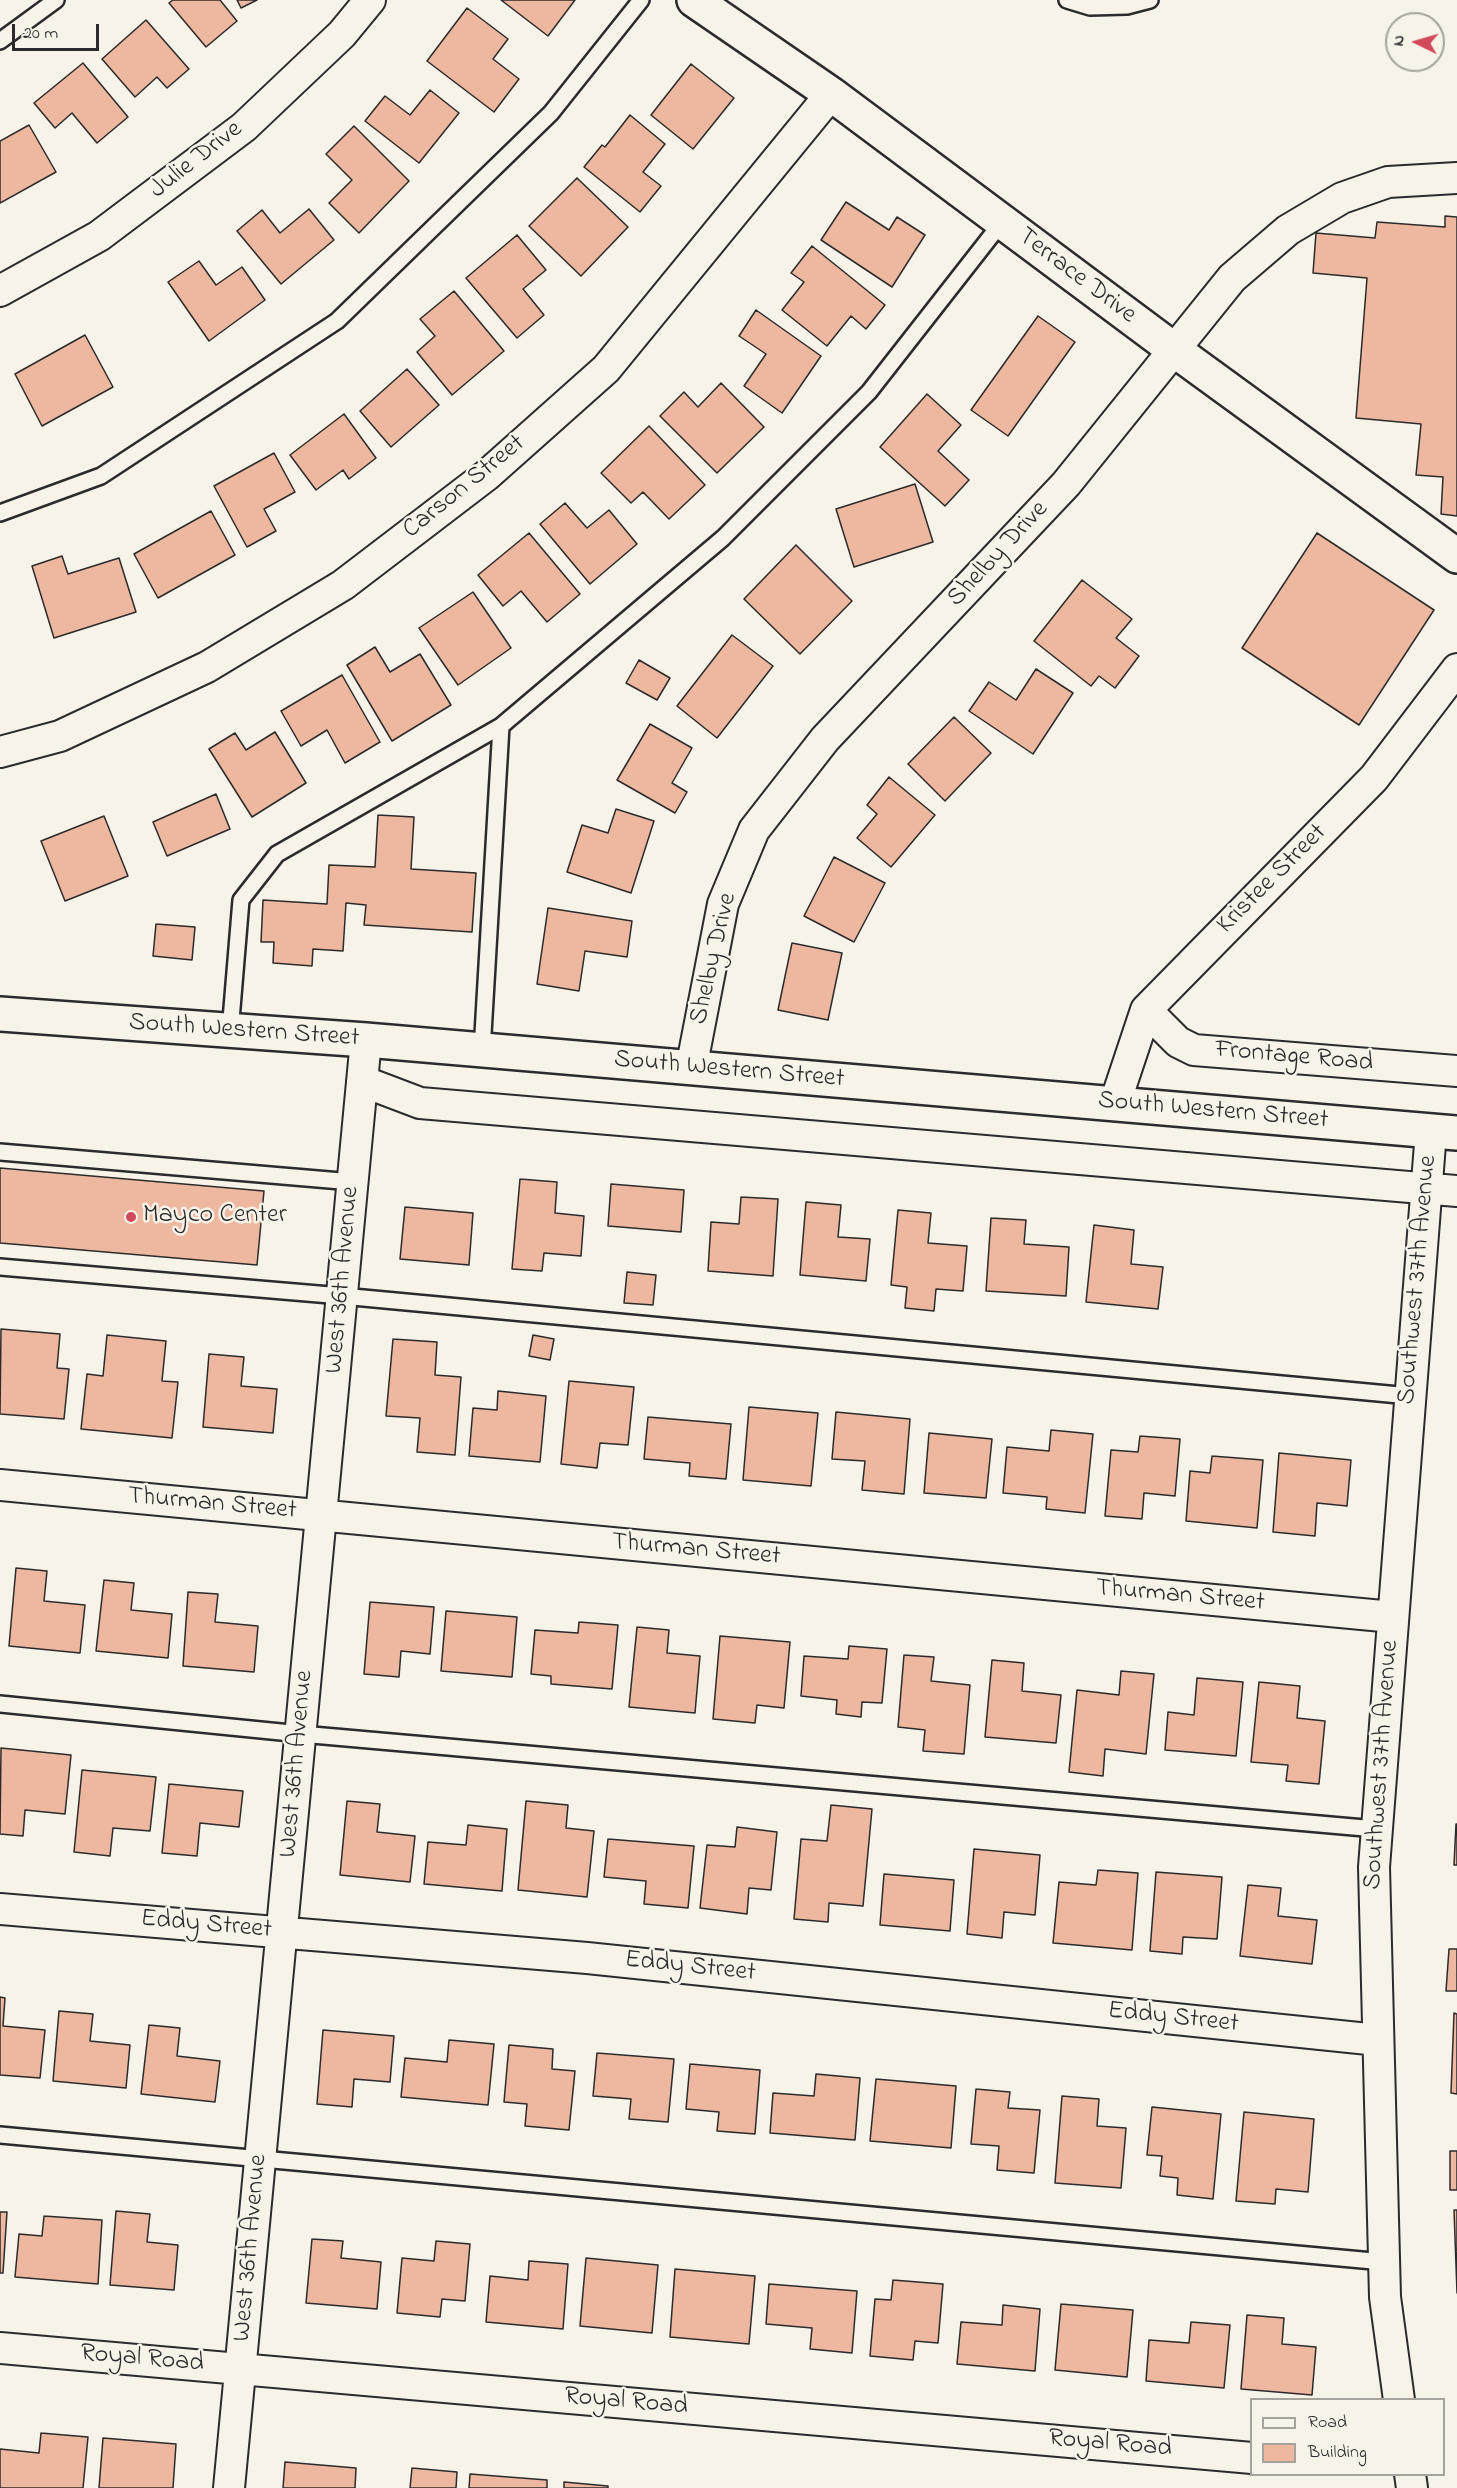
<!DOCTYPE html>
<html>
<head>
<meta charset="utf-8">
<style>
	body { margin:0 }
	#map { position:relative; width:1457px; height:2488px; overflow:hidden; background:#f7f3e8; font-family:"Indie Flower",sans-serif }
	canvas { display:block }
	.legend { position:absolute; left:1250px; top:2398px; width:195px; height:78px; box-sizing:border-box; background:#f7f3e8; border:2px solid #a5a39c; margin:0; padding:8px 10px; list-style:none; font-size:18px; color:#2b2b2b }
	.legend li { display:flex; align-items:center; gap:12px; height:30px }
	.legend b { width:30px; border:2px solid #a5a39c }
	.north { position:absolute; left:1385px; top:12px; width:60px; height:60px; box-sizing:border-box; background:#f7f3e8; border:2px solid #a5a39c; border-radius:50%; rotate:275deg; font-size:16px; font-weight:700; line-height:24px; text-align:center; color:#2b2b2b }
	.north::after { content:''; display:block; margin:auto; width:21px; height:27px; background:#d1495b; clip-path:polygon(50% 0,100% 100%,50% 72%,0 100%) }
	.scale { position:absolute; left:12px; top:24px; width:87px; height:27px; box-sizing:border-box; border:3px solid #2b2b2b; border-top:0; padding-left:8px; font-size:18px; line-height:21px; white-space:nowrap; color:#2b2b2b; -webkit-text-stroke:4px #f7f3e8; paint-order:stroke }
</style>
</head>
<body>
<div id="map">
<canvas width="1457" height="2488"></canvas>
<ul class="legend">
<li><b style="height:8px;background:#f7f3e8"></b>Road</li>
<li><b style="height:16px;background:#edb7a0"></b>Building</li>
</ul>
<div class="north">N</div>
<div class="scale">20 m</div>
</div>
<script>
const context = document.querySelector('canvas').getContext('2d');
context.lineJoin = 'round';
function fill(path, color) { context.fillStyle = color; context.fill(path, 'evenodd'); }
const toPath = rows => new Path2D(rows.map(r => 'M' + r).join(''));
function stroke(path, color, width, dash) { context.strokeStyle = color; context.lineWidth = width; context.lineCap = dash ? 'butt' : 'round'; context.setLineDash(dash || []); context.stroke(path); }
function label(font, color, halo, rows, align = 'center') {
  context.font = font + ' "Indie Flower",sans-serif'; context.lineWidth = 5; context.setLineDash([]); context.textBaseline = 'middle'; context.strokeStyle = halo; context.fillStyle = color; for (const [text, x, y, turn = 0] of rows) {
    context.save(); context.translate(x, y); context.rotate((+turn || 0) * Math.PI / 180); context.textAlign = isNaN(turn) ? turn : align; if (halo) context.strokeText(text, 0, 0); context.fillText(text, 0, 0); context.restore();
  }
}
const building = toPath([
	[173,0,220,0,237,21,206,47,169,3,173,0],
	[237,0,257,0,241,8,237,0],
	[501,0,575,0,548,36,501,0],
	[467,8,508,39,493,59,519,79,494,112,427,61,467,8],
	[146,20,189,69,167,88,157,77,135,97,102,59,146,20],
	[83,63,128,117,97,143,72,113,55,128,34,103,83,63],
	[691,64,734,98,693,149,651,115,691,64],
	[430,90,459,113,419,163,365,121,385,96,410,115,430,90],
	[630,115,665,144,643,172,661,186,640,212,584,167,602,145,605,147,630,115],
	[29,125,56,172,0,203,0,141,29,125],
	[354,126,409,181,359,233,329,203,352,180,326,154,354,126],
	[577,178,628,227,581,276,529,226,577,178],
	[846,202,889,230,897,217,925,235,892,287,821,240,846,202],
	[309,209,334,240,281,284,237,231,262,210,280,233,309,209],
	[1445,216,1457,217,1457,516,1441,514,1443,477,1416,475,1421,424,1356,418,1367,278,1313,273,1316,233,1375,238,1377,222,1445,227,1445,216],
	[517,235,546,270,523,289,544,315,517,338,466,278,517,235],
	[812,246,885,305,866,329,851,316,827,346,782,310,804,282,791,273,812,246],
	[199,261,216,285,242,267,265,300,209,341,168,282,199,261],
	[454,291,504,351,452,395,417,352,435,336,420,319,454,291],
	[756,310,821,356,782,413,744,386,766,354,739,336,756,310],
	[1038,316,1075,342,1008,436,971,410,1038,316],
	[85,335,113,387,42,426,15,374,85,335],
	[407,369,439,405,391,447,360,411,407,369],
	[721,383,764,427,717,473,660,416,684,392,698,407,721,383],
	[927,394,961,425,938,451,969,480,945,506,880,447,927,394],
	[344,414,376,458,349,479,343,470,316,490,290,455,344,414],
	[649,426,705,485,669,519,643,492,631,503,601,473,649,426],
	[274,453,295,492,264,509,276,531,247,547,214,486,274,453],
	[915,484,933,542,854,567,836,509,915,484],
	[565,503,587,528,609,510,637,544,590,584,540,524,565,503],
	[211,511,235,555,158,598,134,554,211,511],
	[529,533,580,594,547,622,521,591,503,606,478,575,529,533],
	[1317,533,1434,610,1359,725,1242,648,1317,533],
	[796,545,852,601,800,654,744,599,796,545],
	[62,556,68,574,119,558,136,612,54,638,32,566,62,556],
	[1082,580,1132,619,1116,638,1139,656,1115,688,1099,676,1091,686,1034,641,1082,580],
	[473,592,511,648,458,685,419,628,473,592],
	[732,635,773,666,717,738,677,706,732,635],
	[375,647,390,672,420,654,451,705,392,741,347,665,375,647],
	[639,660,670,678,657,700,626,683,639,660],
	[1036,669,1073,693,1033,754,969,711,989,682,1016,700,1036,669],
	[342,675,380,742,345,763,327,730,301,746,281,711,342,675],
	[954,717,991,753,945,801,908,764,954,717],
	[650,724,692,748,672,783,687,792,675,813,617,780,650,724],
	[275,732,306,783,252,817,209,749,235,733,246,750,275,732],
	[889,777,935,815,891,867,857,838,877,814,867,805,889,777],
	[216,794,230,829,167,856,153,822,216,794],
	[616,809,654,821,631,893,567,872,582,825,608,833,616,809],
	[378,815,414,817,411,869,476,873,472,932,364,925,366,905,346,903,343,951,313,949,312,966,273,963,274,942,261,942,263,900,327,904,329,865,375,867,378,815],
	[104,816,128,876,65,901,41,841,104,816],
	[834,857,885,883,854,942,804,916,834,857],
	[548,908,632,921,627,957,585,951,579,991,537,984,548,908],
	[156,924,195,927,192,960,153,956,156,924],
	[792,943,842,953,828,1020,778,1010,792,943],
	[0,1168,264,1191,257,1265,0,1243,0,1168],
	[520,1179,557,1182,555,1213,584,1216,581,1256,544,1253,542,1271,512,1269,520,1179],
	[611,1184,684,1190,681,1232,608,1226,611,1184],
	[741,1197,778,1199,773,1276,708,1271,711,1222,739,1224,741,1197],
	[806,1202,841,1205,838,1237,870,1239,866,1281,800,1275,806,1202],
	[405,1207,473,1213,469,1265,400,1259,405,1207],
	[898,1210,931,1213,928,1243,967,1246,963,1291,936,1289,934,1311,905,1308,907,1287,891,1285,898,1210],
	[991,1218,1026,1220,1024,1244,1069,1247,1066,1296,986,1291,991,1218],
	[1094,1225,1134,1230,1131,1264,1163,1267,1158,1309,1086,1302,1094,1225],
	[627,1272,656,1275,653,1305,624,1303,627,1272],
	[1,1329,60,1334,57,1368,69,1369,64,1419,0,1414,1,1329],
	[107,1335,166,1341,162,1381,178,1382,172,1438,81,1429,87,1374,103,1376,107,1335],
	[533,1335,554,1339,550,1360,529,1356,533,1335],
	[393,1339,437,1342,435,1375,461,1377,455,1455,417,1452,420,1418,386,1416,393,1339],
	[209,1354,244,1357,241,1386,277,1389,273,1433,203,1427,209,1354],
	[569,1381,634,1387,628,1445,600,1443,597,1468,561,1464,569,1381],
	[498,1391,546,1396,540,1462,469,1456,473,1408,497,1410,498,1391],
	[749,1407,818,1413,811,1486,743,1480,749,1407],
	[836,1412,910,1419,904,1494,862,1490,865,1461,832,1459,836,1412],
	[648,1417,731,1424,726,1479,689,1476,690,1463,644,1459,648,1417],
	[1051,1430,1093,1434,1085,1513,1046,1509,1047,1497,1003,1493,1007,1447,1049,1451,1051,1430],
	[929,1433,992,1439,986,1498,924,1493,929,1433],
	[1140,1436,1180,1439,1175,1496,1144,1493,1142,1519,1105,1516,1111,1450,1138,1452,1140,1436],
	[1279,1453,1351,1460,1347,1506,1317,1503,1315,1536,1273,1532,1279,1453],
	[1212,1456,1263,1460,1257,1528,1186,1521,1190,1471,1210,1473,1212,1456],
	[16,1568,47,1571,44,1601,85,1605,80,1653,9,1646,16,1568],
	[104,1580,134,1583,131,1610,172,1614,168,1658,96,1651,104,1580],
	[188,1592,218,1594,215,1622,258,1626,254,1672,183,1666,188,1592],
	[370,1602,434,1607,430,1654,401,1651,399,1677,364,1674,370,1602],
	[446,1611,517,1617,512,1677,441,1671,446,1611],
	[579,1622,618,1625,612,1689,551,1684,551,1676,531,1674,535,1630,578,1633,579,1622],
	[637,1627,669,1630,667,1653,700,1656,695,1713,629,1707,637,1627],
	[720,1636,790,1642,784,1708,757,1705,755,1723,713,1719,720,1636],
	[849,1646,887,1649,882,1703,862,1702,861,1717,836,1714,837,1700,801,1696,804,1656,848,1659,849,1646],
	[904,1655,934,1657,931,1681,970,1685,964,1754,923,1751,925,1730,898,1727,904,1655],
	[992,1660,1024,1663,1022,1691,1061,1695,1056,1743,985,1737,992,1660],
	[1121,1671,1154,1674,1146,1754,1105,1749,1103,1776,1069,1772,1077,1690,1119,1695,1121,1671],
	[1197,1678,1243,1682,1236,1756,1165,1750,1168,1712,1194,1715,1197,1678],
	[1259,1682,1300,1686,1297,1718,1325,1721,1319,1784,1286,1781,1288,1765,1251,1762,1259,1682],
	[1,1748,71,1755,65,1814,25,1810,23,1836,0,1834,1,1748],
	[82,1770,156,1777,150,1831,113,1828,110,1856,74,1852,82,1770],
	[169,1784,243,1791,239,1827,200,1823,197,1856,162,1853,169,1784],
	[347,1801,380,1804,377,1832,415,1836,410,1882,340,1875,347,1801],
	[526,1801,568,1805,566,1828,594,1831,587,1897,518,1890,526,1801],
	[831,1805,872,1809,863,1906,829,1903,828,1922,794,1919,801,1839,827,1841,831,1805],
	[1456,1824,1457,1824,1457,1865,1454,1865,1456,1824],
	[468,1825,507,1829,502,1891,424,1884,428,1842,466,1845,468,1825],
	[737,1827,777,1832,771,1890,749,1888,747,1914,700,1908,707,1845,735,1847,737,1827],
	[608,1839,694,1846,688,1908,644,1904,646,1881,604,1877,608,1839],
	[974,1849,1040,1855,1035,1915,1004,1912,1002,1938,967,1934,974,1849],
	[1098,1870,1138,1873,1132,1950,1053,1943,1059,1882,1096,1885,1098,1870],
	[1156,1872,1222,1877,1217,1939,1183,1937,1182,1954,1150,1951,1156,1872],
	[884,1874,954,1880,950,1931,880,1925,884,1874],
	[1248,1885,1281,1888,1278,1916,1317,1920,1312,1964,1240,1956,1248,1885],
	[1449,1949,1457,1949,1457,1991,1446,1991,1449,1949],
	[0,1997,5,1998,3,2026,45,2030,40,2078,0,2075,0,1997],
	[59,2011,93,2014,90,2041,130,2045,126,2088,53,2081,59,2011],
	[1454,2013,1457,2014,1457,2094,1451,2093,1454,2013],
	[149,2025,180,2028,177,2056,220,2061,215,2102,141,2094,149,2025],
	[323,2030,394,2036,390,2082,354,2079,352,2107,317,2104,323,2030],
	[449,2040,494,2044,488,2105,401,2097,405,2058,447,2062,449,2040],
	[509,2045,553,2049,552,2069,575,2071,569,2130,525,2126,527,2104,504,2102,509,2045],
	[597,2053,674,2059,668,2122,629,2119,631,2099,593,2096,597,2053],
	[690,2064,760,2070,755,2134,717,2131,719,2112,686,2109,690,2064],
	[816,2074,860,2078,855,2140,770,2133,773,2093,814,2096,816,2074],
	[876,2079,956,2086,951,2148,870,2141,876,2079],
	[976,2089,1010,2092,1008,2108,1040,2110,1034,2173,997,2170,999,2146,971,2144,976,2089],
	[1062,2096,1099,2099,1097,2126,1126,2128,1121,2188,1055,2183,1062,2096],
	[1152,2107,1221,2114,1213,2199,1177,2195,1178,2178,1160,2176,1162,2156,1147,2155,1152,2107],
	[1244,2112,1314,2119,1308,2192,1276,2189,1275,2204,1236,2201,1244,2112],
	[1450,2151,1457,2151,1457,2190,1450,2190,1450,2151],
	[1454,2210,1457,2210,1457,2293,1454,2210],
	[116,2211,150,2214,147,2242,178,2245,174,2290,110,2285,116,2211],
	[0,2212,7,2212,3,2273,0,2273,0,2212],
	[44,2216,102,2220,98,2284,15,2277,19,2234,42,2236,44,2216],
	[312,2239,343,2241,341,2258,381,2262,377,2309,306,2303,312,2239],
	[436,2241,470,2244,465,2301,442,2299,440,2317,397,2313,402,2258,434,2261,436,2241],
	[586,2258,658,2265,652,2333,580,2326,586,2258],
	[529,2261,568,2264,563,2329,486,2322,490,2276,528,2280,529,2261],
	[675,2269,755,2276,749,2344,670,2337,675,2269],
	[893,2280,943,2284,938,2343,915,2341,913,2360,870,2356,875,2299,891,2300,893,2280],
	[769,2284,857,2291,852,2353,810,2349,812,2328,766,2324,769,2284],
	[1061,2304,1133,2310,1127,2377,1055,2370,1061,2304],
	[1003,2305,1040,2309,1035,2371,957,2364,961,2322,1002,2325,1003,2305],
	[1247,2315,1284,2318,1282,2344,1316,2347,1312,2395,1241,2389,1247,2315],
	[1191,2322,1230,2325,1224,2388,1146,2381,1149,2340,1189,2343,1191,2322],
	[41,2433,88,2437,83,2488,0,2488,0,2449,39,2453,41,2433],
	[103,2438,176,2444,173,2488,99,2488,103,2438],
	[285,2462,356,2468,355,2488,283,2488,285,2462],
	[412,2468,457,2472,456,2488,410,2488,412,2468],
	[470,2474,547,2480,547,2488,469,2488,470,2474],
	[564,2482,608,2486,608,2488,564,2488,564,2482]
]);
fill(building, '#edb7a0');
stroke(building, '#2b2b2b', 1.5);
const service = toPath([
	[1067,0,1090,7,1127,6,1150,0],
	[0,41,56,0],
	[0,513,101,476,337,321,551,113,641,0],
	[230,1032,241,900,277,854,501,726,723,538,869,392,1002,222],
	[482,1051,501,726],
	[0,1152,353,1182],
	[0,1267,342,1296,1410,1396],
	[0,1704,301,1734,1376,1829],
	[0,2135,1384,2262]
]);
const minor = toPath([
	[0,291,99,236,244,127,342,34,370,0],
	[0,752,60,736,207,667,343,585,487,475,606,369,831,94],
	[1146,1010,1178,1042,1194,1050,1457,1071],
	[691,1069,723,904,754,830,825,739,1066,484,1232,278,1288,230,1342,198,1388,182,1457,178],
	[362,1081,420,1103,1457,1191],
	[1115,1103,1146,1010,1374,778,1457,669],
	[0,1485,1393,1617],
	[0,1909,587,1958,1378,2040],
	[0,2348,1252,2458],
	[1399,2400,1385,2297,1374,1867,1431,1131],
	[1410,2474,1412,2488],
	[229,2488,366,1040]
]);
const tertiary = toPath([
	[694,0,831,94,1173,349,1457,556]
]);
const secondary = toPath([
	[0,1014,366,1040,1457,1133]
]);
stroke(service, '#2b2b2b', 20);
stroke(minor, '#2b2b2b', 34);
stroke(tertiary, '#2b2b2b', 38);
stroke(secondary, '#2b2b2b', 38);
stroke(service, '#f7f3e8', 15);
stroke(minor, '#f7f3e8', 30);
stroke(tertiary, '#f7f3e8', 33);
stroke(secondary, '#f7f3e8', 33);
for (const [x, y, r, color] of [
	[131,1217,6,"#d1495b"]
]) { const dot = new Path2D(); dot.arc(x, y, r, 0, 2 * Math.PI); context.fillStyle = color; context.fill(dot); stroke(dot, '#f7f3e8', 2); }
label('26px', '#2b2b2b', '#f7f3e8', [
	["Julie Drive",197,161,-38],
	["Terrace Drive",1076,277,37],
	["Carson Street",465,488,-39],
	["Shelby Drive",999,555,-47],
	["Kristee Street",1273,880,-45],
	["Shelby Drive",715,959,-77],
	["South Western Street",244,1032,4],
	["Frontage Road",1294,1058,5],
	["South Western Street",729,1071,5],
	["South Western Street",1213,1112,5],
	["West 36th Avenue",344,1280,-85],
	["Southwest 37th Avenue",1419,1280,-85],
	["Thurman Street",212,1505,5],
	["Thurman Street",696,1551,5],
	["Thurman Street",1180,1597,5],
	["West 36th Avenue",298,1764,-85],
	["Southwest 37th Avenue",1383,1765,-86],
	["Eddy Street",206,1926,5],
	["Eddy Street",690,1968,6],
	["Eddy Street",1173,2019,6],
	["West 36th Avenue",252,2248,-85],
	["Royal Road",142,2360,5],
	["Royal Road",626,2403,5],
	["Royal Road",1110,2445,5]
]);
label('26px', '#2b2b2b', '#f7f3e8', [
	["Mayco Center",143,1217]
], 'left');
</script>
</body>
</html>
